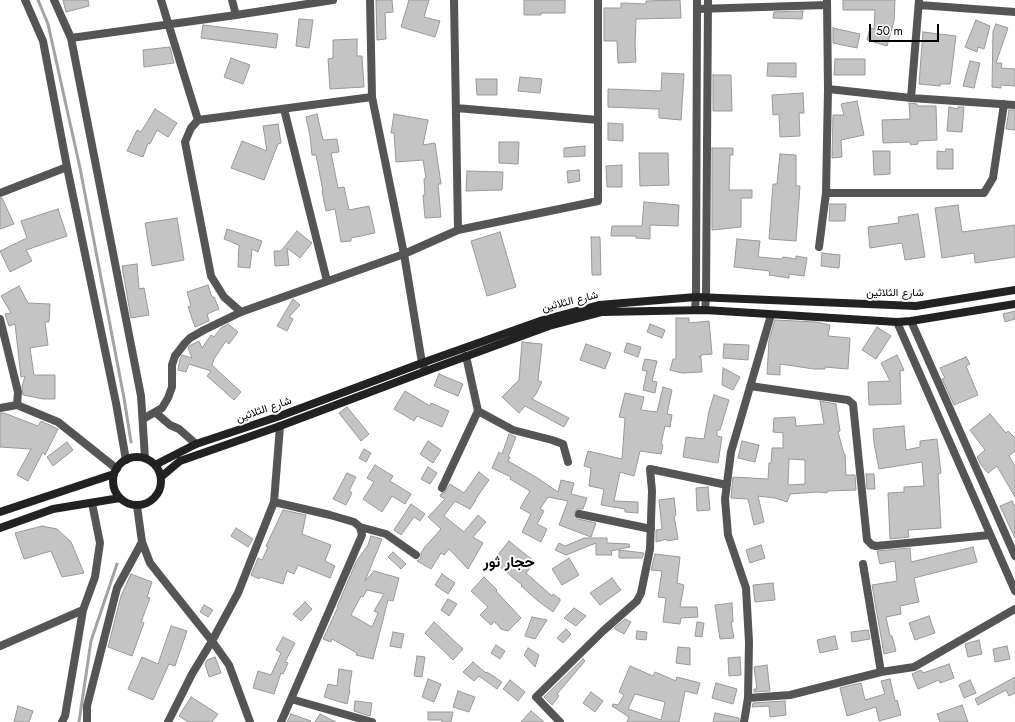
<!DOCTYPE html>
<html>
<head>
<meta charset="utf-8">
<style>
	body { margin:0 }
	#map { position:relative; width:1015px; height:722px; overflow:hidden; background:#fff; font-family:Jost,sans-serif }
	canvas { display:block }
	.scale { position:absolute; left:869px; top:24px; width:70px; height:18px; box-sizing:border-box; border:2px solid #000; border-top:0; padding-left:5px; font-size:12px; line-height:14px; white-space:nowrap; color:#000; -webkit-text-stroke:3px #fff; paint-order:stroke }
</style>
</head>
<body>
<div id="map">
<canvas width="1015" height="722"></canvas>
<div class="scale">50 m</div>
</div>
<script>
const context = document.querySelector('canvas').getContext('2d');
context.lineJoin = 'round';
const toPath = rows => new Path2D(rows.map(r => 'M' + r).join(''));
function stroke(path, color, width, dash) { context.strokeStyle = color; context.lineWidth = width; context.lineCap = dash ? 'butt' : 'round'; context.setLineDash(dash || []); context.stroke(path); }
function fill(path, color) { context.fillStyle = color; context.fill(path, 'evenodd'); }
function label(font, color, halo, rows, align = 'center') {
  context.font = font + ' Jost,Vazirmatn,sans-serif'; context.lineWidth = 4; context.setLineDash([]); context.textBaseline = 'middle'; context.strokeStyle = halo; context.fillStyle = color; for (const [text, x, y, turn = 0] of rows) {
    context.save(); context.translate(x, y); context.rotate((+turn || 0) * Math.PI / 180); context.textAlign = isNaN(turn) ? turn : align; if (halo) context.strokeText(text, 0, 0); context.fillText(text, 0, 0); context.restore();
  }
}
stroke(toPath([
	[38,0,48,24,80,168,124,398,131,442],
	[79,722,91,641,117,564]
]), '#a3a3a3', 3);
const building = toPath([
	[63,0,88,0,89,6,66,12,63,0],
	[376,0,392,0,393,12,385,13,386,39,377,40,376,0],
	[409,0,429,0,424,17,440,21,435,37,401,27,409,0],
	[524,0,565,0,565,13,541,13,541,15,524,15,524,0],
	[680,0,681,18,636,19,635,45,636,62,618,63,617,41,604,41,604,8,621,8,621,3,646,4,646,1,680,0],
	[843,0,895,0,894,21,887,46,867,40,870,28,874,29,875,10,843,10,843,0],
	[803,11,802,19,773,18,774,12,803,11],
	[299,19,313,20,309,48,296,46,299,19],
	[976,20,990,26,984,49,978,47,977,52,965,47,976,20],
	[996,24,1008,28,996,63,1002,63,1001,68,1015,69,1015,86,1001,85,1001,88,992,87,993,31,996,24],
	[203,25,278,34,276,48,201,38,203,25],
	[833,28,860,34,857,48,833,43,833,28],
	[923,32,956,36,950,84,940,84,940,86,919,84,923,32],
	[357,39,357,56,362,56,364,87,330,89,328,59,333,58,333,40,357,39],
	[170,47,174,63,144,67,143,50,170,47],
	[231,58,250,65,243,84,224,77,231,58],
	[835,59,865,59,865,75,834,75,835,59],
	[970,61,980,63,974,88,963,86,970,61],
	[768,63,796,63,796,77,767,76,768,63],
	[662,73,684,74,681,120,659,118,659,109,608,107,608,89,661,91,662,73],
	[713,75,731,75,732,111,713,111,713,75],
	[520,77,542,79,540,93,518,91,520,77],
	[476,79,497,79,497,95,477,95,476,79],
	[803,93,804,113,799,113,800,136,780,137,779,114,773,115,772,95,803,93],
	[857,101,864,135,841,140,842,157,832,158,833,115,844,115,841,104,857,101],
	[909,103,917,104,917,106,936,106,937,140,918,141,918,144,911,145,910,142,883,143,882,120,910,119,909,103],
	[949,107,958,109,958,107,964,107,962,132,947,131,949,107],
	[155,109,177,123,168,137,157,130,150,144,148,143,143,157,127,151,137,130,141,132,155,109],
	[1009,110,1015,110,1015,130,1006,129,1009,110],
	[317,114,323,140,337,139,339,152,331,153,338,188,344,187,349,210,369,206,375,233,351,238,351,241,341,242,335,209,326,211,322,191,323,191,316,155,312,155,310,136,306,117,317,114],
	[394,114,428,120,423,145,435,143,441,184,438,184,441,217,425,218,423,195,425,195,424,179,426,178,423,160,396,162,394,133,391,133,394,114],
	[608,123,623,124,623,141,608,140,608,123],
	[278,124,281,143,278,144,264,180,231,168,242,141,267,151,263,126,278,124],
	[499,142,519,142,518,164,499,163,499,142],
	[585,146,585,156,564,157,564,148,585,146],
	[712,148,733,148,733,155,730,155,729,190,752,190,752,198,741,198,741,227,712,230,712,148],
	[946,149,953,149,953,169,937,169,937,151,945,152,946,149],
	[873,151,890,151,890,174,874,175,873,151],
	[639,153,668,153,669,185,640,186,639,153],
	[780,154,796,155,796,186,800,186,796,241,769,239,773,184,777,184,780,154],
	[622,165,622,187,607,187,606,166,622,165],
	[579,170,580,181,568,183,567,171,579,170],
	[467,171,503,172,502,190,466,191,467,171],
	[0,198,2,198,14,224,0,229,0,198],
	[644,202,679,205,678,226,650,225,650,239,636,238,636,236,611,236,612,226,642,226,644,202],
	[830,204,846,204,845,221,829,221,830,204],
	[958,205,962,232,1015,225,1015,257,975,263,974,253,942,258,935,208,958,205],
	[58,209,67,236,26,250,32,261,10,272,0,251,27,238,21,221,58,209],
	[918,214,925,257,905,260,902,243,870,248,868,227,899,223,898,217,918,214],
	[177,218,184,260,152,266,145,223,177,218],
	[227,229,262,241,258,252,252,249,250,268,238,267,239,245,224,239,227,229],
	[297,231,312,243,300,258,287,248,289,265,275,266,274,251,281,251,297,231],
	[500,232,516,287,487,296,471,241,500,232],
	[591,237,600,237,601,275,592,275,591,237],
	[737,239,760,241,758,257,782,259,783,257,796,259,796,256,807,258,804,276,789,274,789,278,769,275,770,271,734,267,737,239],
	[822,253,840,255,839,268,821,266,822,253],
	[137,264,139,289,144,288,149,315,131,318,124,278,122,266,137,264],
	[208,285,212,297,214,297,219,309,207,314,209,321,195,327,188,307,191,306,187,292,208,285],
	[19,286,28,303,50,304,49,322,45,322,48,345,30,348,34,375,55,375,55,399,43,399,23,395,22,387,25,376,21,377,15,324,9,326,5,314,11,313,1,296,19,286],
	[293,299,300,305,289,317,293,319,287,331,277,326,293,299],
	[1015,311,1015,319,1005,322,1003,314,1015,311],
	[676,318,689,318,689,323,709,321,712,354,701,355,701,357,699,357,701,358,702,372,682,373,670,370,673,359,676,359,676,318],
	[775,320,816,322,830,325,828,336,850,338,848,369,825,367,825,369,814,369,780,364,780,375,767,374,769,340,775,320],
	[228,324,238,332,229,344,226,341,214,359,212,365,241,392,234,400,207,376,211,371,189,364,186,372,178,370,180,359,182,355,192,358,188,348,189,346,199,341,202,348,211,335,214,337,221,328,228,324],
	[650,324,665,330,662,338,647,332,650,324],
	[877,327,891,336,876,359,862,350,877,327],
	[522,342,542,344,538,381,542,382,536,394,532,399,569,418,564,427,525,406,519,413,502,397,519,380,522,342],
	[627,343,641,347,638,357,624,352,627,343],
	[586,344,611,353,605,369,580,360,586,344],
	[724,344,749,345,748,360,723,358,724,344],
	[897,355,904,370,900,371,901,404,869,405,868,382,890,381,881,363,897,355],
	[966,357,970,364,966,366,978,395,954,405,942,379,945,378,940,368,966,357],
	[645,359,657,361,652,381,657,382,655,393,643,390,647,371,642,370,645,359],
	[723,368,740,377,733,390,722,385,723,368],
	[439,374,463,384,458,396,434,386,439,374],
	[663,387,672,390,667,414,672,415,670,427,665,426,661,444,663,445,661,454,640,451,634,476,620,472,614,501,638,502,638,513,625,512,625,509,601,505,604,489,589,486,591,468,584,466,588,451,622,459,625,418,619,417,625,393,644,397,641,410,657,412,663,387],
	[405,391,430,406,431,403,449,411,442,427,417,416,414,421,394,409,405,391],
	[714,395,729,400,720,430,717,430,717,436,722,437,718,463,683,457,686,437,704,439,709,411,714,395],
	[820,401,836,404,840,431,838,432,844,454,845,454,846,475,855,475,856,490,827,491,827,493,818,492,790,494,787,502,775,498,758,496,764,522,754,525,748,499,731,498,733,477,768,479,769,463,771,463,772,448,783,448,783,433,773,432,774,418,795,417,796,426,824,424,820,401],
	[789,459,805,460,805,484,788,485,789,459],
	[347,407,369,434,361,441,339,413,347,407],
	[0,413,4,413,38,426,41,421,58,429,45,455,43,452,28,481,17,475,31,449,0,447,0,413],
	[990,414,1006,433,1008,431,1015,438,1015,451,1009,456,1015,466,1015,497,997,466,988,473,981,465,977,457,985,450,970,430,990,414],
	[904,426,906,450,920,447,920,441,937,439,941,473,938,474,941,528,908,530,909,537,890,539,888,493,904,492,904,487,924,486,922,462,879,469,874,443,873,429,904,426],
	[509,434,516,437,508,457,510,457,508,461,536,477,558,492,561,480,574,483,571,494,587,498,583,509,577,509,574,513,574,515,578,519,596,523,591,537,559,525,568,501,548,497,540,509,544,511,537,524,547,529,541,542,522,532,531,514,520,508,530,491,510,479,511,477,492,468,499,452,502,454,509,434],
	[428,441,441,450,433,463,420,454,428,441],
	[742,441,759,445,755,462,738,458,742,441],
	[67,442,73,450,53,466,47,457,67,442],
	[364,449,371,453,366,462,359,458,364,449],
	[375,465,393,476,390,481,411,494,405,504,392,496,382,512,363,499,374,482,367,478,375,465],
	[428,467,437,473,430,484,421,479,428,467],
	[479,472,489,480,475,500,476,500,470,509,455,501,444,516,464,532,478,515,486,522,473,537,483,543,468,569,449,549,444,555,441,553,431,569,417,561,421,558,421,553,424,548,441,529,428,517,445,499,440,496,442,493,445,492,450,484,464,493,479,472],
	[347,473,356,477,349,491,352,493,346,505,333,499,347,473],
	[866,474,874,474,875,489,867,489,866,474],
	[708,487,710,510,697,511,696,488,708,487],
	[674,498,676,515,674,516,678,539,667,541,667,539,656,542,656,530,662,529,659,500,674,498],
	[1012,501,1015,507,1015,538,1000,506,1012,501],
	[411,504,425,514,420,521,414,517,401,535,394,530,411,504],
	[283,510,306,515,302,534,331,545,325,561,335,566,330,578,298,565,294,574,287,571,283,584,260,577,259,579,251,575,258,558,262,560,268,547,266,546,283,510],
	[42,526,57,529,71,542,84,573,62,577,51,551,24,559,15,533,42,526],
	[236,528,253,539,248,547,231,536,236,528],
	[371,536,382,539,365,581,374,571,399,578,393,601,388,600,373,659,356,655,357,653,332,639,331,642,323,639,338,607,337,607,356,562,368,545,371,536],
	[367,590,384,594,374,611,378,613,372,627,351,615,361,596,363,597,367,590],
	[584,538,607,538,607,543,629,544,630,547,611,551,612,555,596,555,596,543,566,555,555,550,559,543,565,546,584,538],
	[509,541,535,562,526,573,552,596,553,594,560,599,560,601,553,612,538,601,521,586,522,585,493,561,509,541],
	[761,545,765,558,750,563,746,550,761,545],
	[973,547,977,562,914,578,919,602,900,606,901,614,886,617,890,636,892,636,896,651,884,654,872,585,897,581,895,561,880,564,877,551,910,548,911,562,973,547],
	[619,550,644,553,642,558,619,558,619,550],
	[393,552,406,564,401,569,388,557,393,552],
	[655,554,680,557,677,583,684,585,680,607,697,607,698,617,681,618,680,624,663,622,666,598,658,597,662,571,651,570,655,554],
	[569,558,579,575,562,585,552,569,569,558],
	[131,574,152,582,147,597,150,598,141,622,144,623,132,656,108,647,121,596,131,574],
	[442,574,455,583,448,594,435,585,442,574],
	[484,577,497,590,496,591,521,618,508,631,501,629,494,621,491,625,480,615,488,607,471,591,484,577],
	[612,578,621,590,600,605,590,593,612,578],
	[773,583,775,600,755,602,753,585,773,583],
	[448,599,457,604,449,616,441,610,448,599],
	[305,602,312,609,301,621,293,614,305,602],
	[732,603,733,622,731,622,734,638,720,639,715,605,732,603],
	[204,605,213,610,208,617,200,612,204,605],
	[574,608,586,616,576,626,564,618,574,608],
	[929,616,935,633,915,640,909,623,929,616],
	[532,617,547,620,535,639,525,636,532,617],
	[625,619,631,622,624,634,614,628,625,619],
	[434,622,463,649,453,660,425,633,434,622],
	[697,622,704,623,702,637,695,636,697,622],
	[171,626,187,631,175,666,169,664,153,700,128,689,142,657,158,664,171,626],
	[566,629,571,634,563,643,557,638,566,629],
	[868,630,870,639,852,642,851,632,868,630],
	[637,631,647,632,646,640,636,639,637,631],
	[393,632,404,634,401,648,390,646,393,632],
	[835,636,838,649,820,653,817,640,835,636],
	[283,637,295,643,285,662,288,663,283,674,281,673,274,694,253,688,258,671,271,675,281,653,276,650,283,637],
	[979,640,982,654,968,657,965,644,979,640],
	[496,645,505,651,500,659,491,653,496,645],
	[1007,646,1010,659,995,662,993,649,1007,646],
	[678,647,690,648,690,665,676,663,678,647],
	[528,648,539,655,535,667,524,655,528,648],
	[417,656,425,657,422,677,414,676,417,656],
	[215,657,221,673,209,677,205,664,207,660,215,657],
	[740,657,741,675,729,676,728,658,740,657],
	[583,659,585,661,557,694,559,696,552,705,544,697,583,659],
	[473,662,486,673,487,672,502,682,497,689,479,676,474,681,463,672,473,662],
	[949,664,954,678,940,683,939,680,918,689,912,674,921,670,923,673,949,664],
	[767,665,770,691,754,692,754,689,757,689,754,667,767,665],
	[630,666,653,676,655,672,676,681,677,677,700,683,697,694,685,691,679,722,627,722,629,717,612,706,613,704,618,705,624,695,619,692,630,666],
	[635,694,665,702,661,720,628,709,635,694],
	[339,669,352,671,349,690,350,690,347,704,324,697,328,684,337,686,339,669],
	[1015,677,1015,693,1009,696,1006,690,978,705,975,699,1015,677],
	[428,679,441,684,434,702,422,697,428,679],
	[890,679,895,701,897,700,901,715,879,721,876,707,847,716,840,688,861,683,865,700,885,694,881,681,890,679],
	[510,680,525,692,518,701,503,689,510,680],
	[970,680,976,693,964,698,959,685,970,680],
	[716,683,737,689,733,704,712,698,716,683],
	[458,691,475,697,469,712,453,707,458,691],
	[591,692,603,701,595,712,583,703,591,692],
	[191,697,218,714,212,722,188,722,179,716,191,697],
	[355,701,372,703,370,716,354,711,355,701],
	[785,701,786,715,770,717,769,706,752,707,753,703,785,701],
	[962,705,968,722,940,722,937,714,962,705],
	[18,706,33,711,29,722,14,722,18,706],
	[531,711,544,722,521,722,531,711],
	[428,712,453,712,451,722,442,722,442,720,428,720,428,712],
	[715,713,739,718,739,722,713,722,715,713],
	[291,714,311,721,310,722,287,722,291,714],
	[320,714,336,722,315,722,320,714]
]);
fill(building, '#c4c4c4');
stroke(building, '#999', 1);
stroke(toPath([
	[25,0,43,41,67,167,116,403,126,460],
	[54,0,71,38,141,396,145,458],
	[161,0,198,120],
	[232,0,236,15],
	[370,0,372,97,404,254,422,363,426,371],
	[454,0,458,230],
	[919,5,1015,12],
	[697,9,827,5],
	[71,38,236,15,333,0],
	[828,89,911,98,1015,105],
	[911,98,919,0],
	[456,108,598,120],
	[284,109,327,281],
	[0,193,67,167],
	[826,193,984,193,993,178,1004,104],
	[819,247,826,193,828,89,827,0],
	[241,312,224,297,211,276,185,142,191,128,198,120,372,97],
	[0,319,18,392,17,405],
	[911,321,1015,556],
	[897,322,1015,591],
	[750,386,848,400,853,404,867,540,872,545,876,546,990,535],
	[0,408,17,405,58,422,117,469],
	[478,411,513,430,552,440,563,444,568,462],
	[156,413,170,425,179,429,196,444],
	[143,419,162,408,168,398,172,387,172,365,175,356,185,343,190,338,204,330,241,312,404,254,458,230,598,201,598,0],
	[280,426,274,502,330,515,354,522,360,527,362,535,281,722],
	[442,488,478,411,466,356],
	[137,506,142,542,150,563,212,641,229,665,250,722],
	[579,514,651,529],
	[360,527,386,534,416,555],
	[863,564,881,672],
	[0,646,83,610],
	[748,698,790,695,881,672,914,667,1015,609],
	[291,699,372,722],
	[62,722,65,716,83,610,95,577,100,543,92,503],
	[87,722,87,706,117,588,142,542],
	[168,722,192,674,212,641,238,593,274,502],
	[560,722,536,697,603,631,637,601,641,593,650,549,652,491,650,469,727,485],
	[744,722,748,698,749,642,746,588,728,535,725,499,731,452,771,315]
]), '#555', 8);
stroke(toPath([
	[695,309,696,297,697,0],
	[705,310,706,297,708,0]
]), '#555', 8);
stroke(toPath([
	'113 481a24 24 0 1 1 48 0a24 24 0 1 1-48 0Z',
	[155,465,196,444,277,417,422,363,543,320,599,305,696,297,916,306,1015,290],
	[161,477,180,461,280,426,426,371,549,326,602,312,705,310,897,322,911,321,1015,304],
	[0,512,114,474],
	[0,528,53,509,120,498]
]), '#222', 8);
label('11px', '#000', '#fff', [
	["شارع الثلاثين",895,293],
	["شارع الثلاثين",570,302,-14],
	["شارع الثلاثين",264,410,-19]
]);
label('bold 15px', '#000', '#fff', [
	["حجار ثور",509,563]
]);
</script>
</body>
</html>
